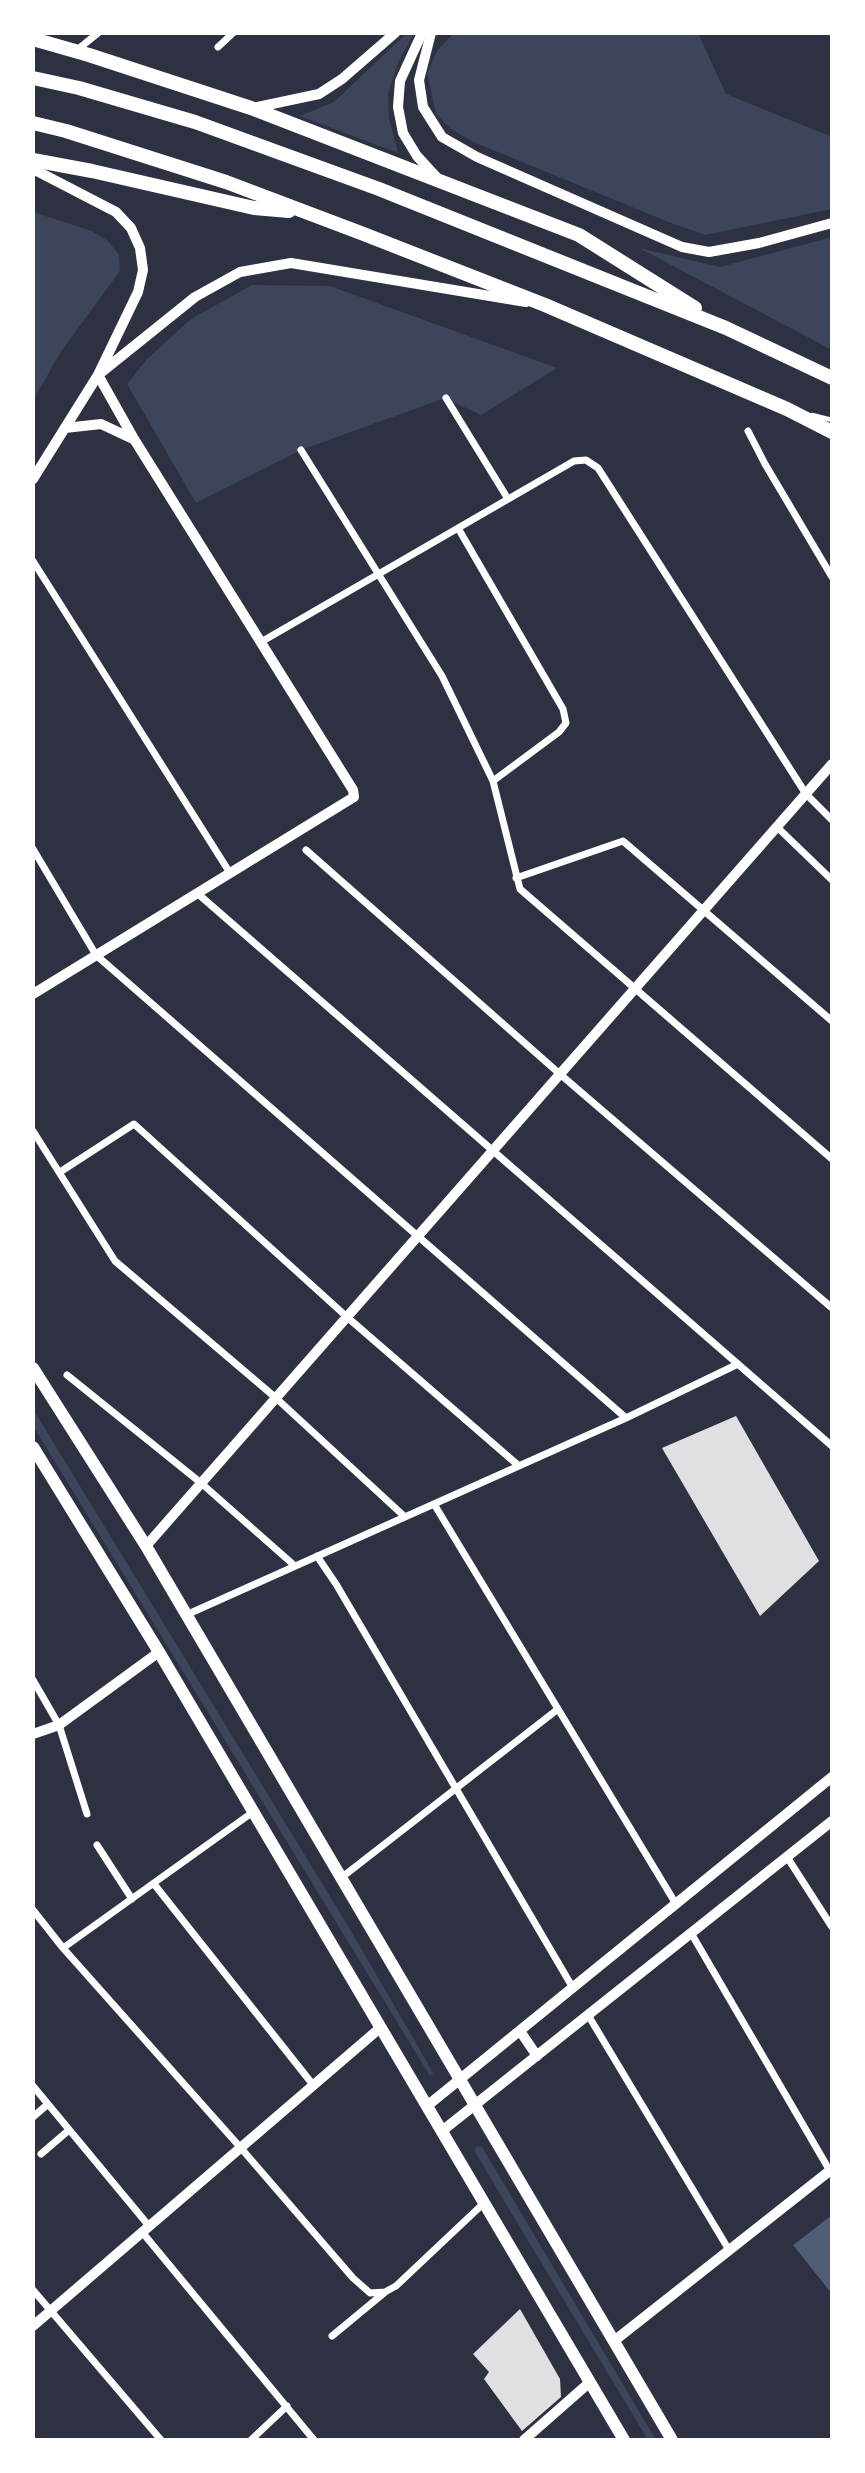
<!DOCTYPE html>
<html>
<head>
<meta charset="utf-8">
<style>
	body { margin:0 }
	#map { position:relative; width:865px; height:2473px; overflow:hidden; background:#2d3142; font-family:Karla,sans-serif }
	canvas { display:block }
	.frame { position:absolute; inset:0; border:35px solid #fff; pointer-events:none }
</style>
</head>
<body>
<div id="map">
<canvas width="865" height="2473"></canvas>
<div class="frame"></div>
</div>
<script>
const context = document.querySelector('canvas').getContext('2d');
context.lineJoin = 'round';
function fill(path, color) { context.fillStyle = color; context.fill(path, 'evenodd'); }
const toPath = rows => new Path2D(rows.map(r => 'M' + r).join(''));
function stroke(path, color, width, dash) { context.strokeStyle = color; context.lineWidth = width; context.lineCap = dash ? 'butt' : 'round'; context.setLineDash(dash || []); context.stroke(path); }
fill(toPath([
	[407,33,414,33,399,61,388,93,389,118,398,153,300,116,334,102],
	[454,33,698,33,726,94,832,137,832,209,705,235,671,223,471,141,451,129,436,114,427,73,437,51],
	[33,212,92,231,108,241,119,255,120,271,60,353,33,401],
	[832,237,832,350,639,248,720,267],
	[252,285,330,286,557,368,481,415,445,398,301,450,196,503,127,384,147,359,191,319],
	[33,1409,351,1931,431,2069,433,2073,430,2076,33,1426],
	[477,2146,482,2147,656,2440,648,2440,497,2189,474,2150]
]), '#3c4559');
fill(toPath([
	[832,2215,832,2294,793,2245]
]), '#4f5d75');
fill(toPath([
	[736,1416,819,1561,760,1616,662,1448],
	[520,2309,560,2379,561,2397,522,2431,484,2379,489,2372,473,2354]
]), '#e0e0e3');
stroke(toPath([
	[812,415,832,420]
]), '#fff', 4.5);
stroke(toPath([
	[218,47,233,33],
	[77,50,98,33],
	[446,398,508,499],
	[748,431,765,464,832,577],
	[301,450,442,676,493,781,520,889,832,1159],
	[458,528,563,709,566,723,559,732,493,781],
	[33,561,230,873],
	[261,642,574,461,586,460,598,468,806,794,832,820],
	[777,827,832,880],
	[33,849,96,955,626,1418],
	[306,850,560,1074,832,1308],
	[516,878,623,841,832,1021],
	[197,893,832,1446],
	[33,1131,115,1261,276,1398,405,1517],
	[60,1172,134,1124,347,1317,519,1466],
	[67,1375,201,1483,295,1566],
	[434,1504,676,1904],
	[317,1556,336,1584,573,1988],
	[186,1615,626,1418,738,1364],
	[33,1680,59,1725,87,1814],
	[97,1845,132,1899],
	[787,1857,832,1927],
	[341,1878,558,1709],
	[154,1884,314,2086],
	[33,1910,63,1948,240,2147,353,2278,370,2293,385,2292,396,2286,484,2203],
	[691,1933,830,2171],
	[63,1948,253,1812],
	[588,2015,729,2250],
	[33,2086,149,2226],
	[33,2117,48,2104],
	[41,2154,69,2130],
	[142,2232,314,2440],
	[33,2290,161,2440],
	[332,2336,384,2293],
	[251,2440,287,2406]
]), '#fff', 7);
stroke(toPath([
	[431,33,419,80,423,107,442,137,477,157,682,247,709,252,759,243,832,223],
	[65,428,101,424,133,439],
	[33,994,354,797,353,790,134,439,98,375],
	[146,1546,832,764],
	[33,1734,59,1725,159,1652],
	[520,2031,537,2056],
	[427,2106,832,1777],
	[442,2131,832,1821],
	[33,2326,380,2028],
	[614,2341,832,2169],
	[524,2440,590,2382]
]), '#fff', 10);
stroke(toPath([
	[422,33,400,81,398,107,403,133,417,156,439,180],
	[253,108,319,94,342,79,395,33],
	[33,169,116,212,131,228,140,248,143,270,138,292,98,375,33,479],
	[98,375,195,297,240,272,291,263,526,302]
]), '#fff', 10);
stroke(toPath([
	[33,1368,146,1546,672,2440],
	[33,1447,159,1652,624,2440]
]), '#fff', 12);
stroke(toPath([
	[33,39,89,55,251,108,579,235,695,308],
	[33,78,79,88,195,122,379,189,726,328,832,378],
	[33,123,66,131,226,182,361,233,545,305,787,409,832,432],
	[33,160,92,171,254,208,289,211]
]), '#fff', 14);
</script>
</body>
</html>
